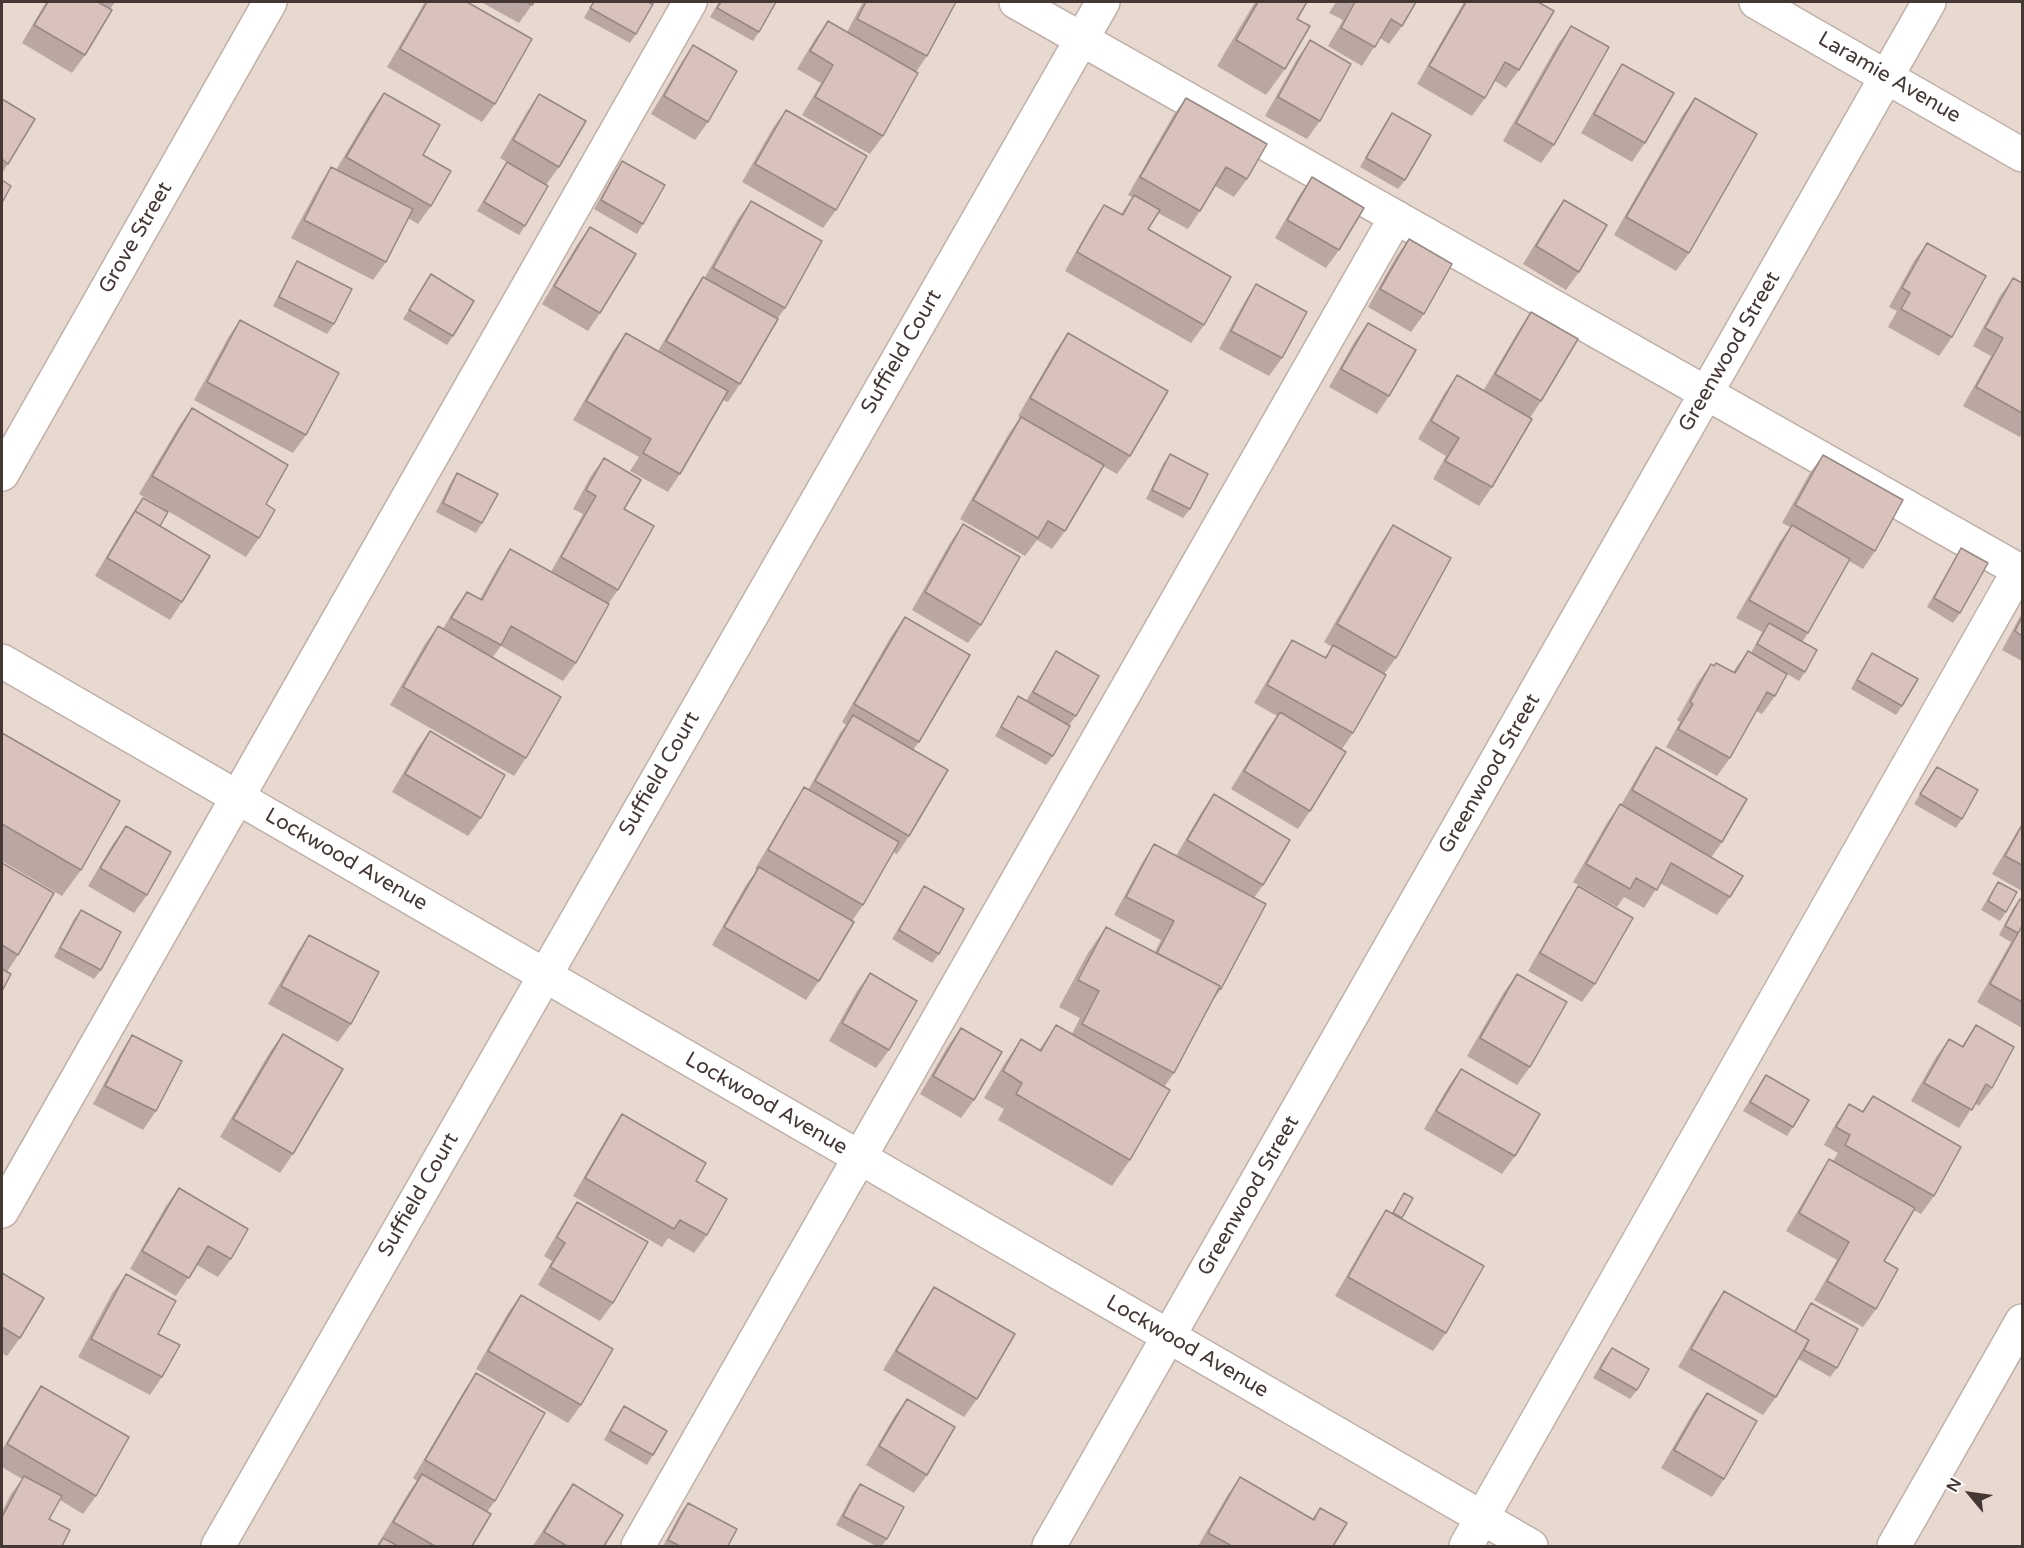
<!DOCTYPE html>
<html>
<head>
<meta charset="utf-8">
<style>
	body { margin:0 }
	#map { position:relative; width:2024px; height:1548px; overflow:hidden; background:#f3e8e3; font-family:"Varela Round",sans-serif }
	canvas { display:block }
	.frame { position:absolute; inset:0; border:3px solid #453733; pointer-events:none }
	.north { position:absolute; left:1940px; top:1464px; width:60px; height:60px; -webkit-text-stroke:4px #fff; paint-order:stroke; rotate:299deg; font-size:16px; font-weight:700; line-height:24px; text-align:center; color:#453733 }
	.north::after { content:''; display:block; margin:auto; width:21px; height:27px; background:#453733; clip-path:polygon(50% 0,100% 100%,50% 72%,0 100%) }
</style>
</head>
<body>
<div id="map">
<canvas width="2024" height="1548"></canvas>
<div class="frame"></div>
<div class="north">N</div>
</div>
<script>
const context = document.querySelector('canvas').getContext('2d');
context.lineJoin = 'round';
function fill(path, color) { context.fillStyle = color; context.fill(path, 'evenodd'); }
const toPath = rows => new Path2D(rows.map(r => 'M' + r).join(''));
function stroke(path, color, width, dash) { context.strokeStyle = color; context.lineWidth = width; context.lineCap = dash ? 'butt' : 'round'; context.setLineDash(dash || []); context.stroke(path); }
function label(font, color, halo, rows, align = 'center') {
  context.font = font + ' "Varela Round",sans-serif'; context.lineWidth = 6; context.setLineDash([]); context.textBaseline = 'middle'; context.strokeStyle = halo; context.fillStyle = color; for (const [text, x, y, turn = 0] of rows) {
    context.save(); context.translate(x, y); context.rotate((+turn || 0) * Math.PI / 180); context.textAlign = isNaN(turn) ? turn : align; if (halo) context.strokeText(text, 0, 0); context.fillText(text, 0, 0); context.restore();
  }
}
fill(toPath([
	[2,2,2022,2,2022,1546,2,1546]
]), '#e7d8d0');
const minor = toPath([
	[1016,2,2022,572],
	[1756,2,2022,155],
	[2,474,270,2],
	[2,661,1531,1546],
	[2,1211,690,2],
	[218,1546,1103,2],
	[638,1546,1396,217],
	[1049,1546,1929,2],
	[1466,1546,2019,570],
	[1894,1546,2022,1321]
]);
stroke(minor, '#c1b0a8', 36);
stroke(minor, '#fff', 33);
fill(toPath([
	[46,2,115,2,110,9,85,55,72,73,22,43],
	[425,2,467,2,495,104,482,122,387,67],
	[481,2,534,2,519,23],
	[593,2,648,2,636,34,630,43,584,18],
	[719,2,776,2,759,32,753,41,710,17],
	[863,2,956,2,927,56,916,72,883,136,870,154,802,115,821,83,797,69,815,39,828,21,847,32],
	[1255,2,1307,2,1297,19,1285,69,1266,95,1217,66],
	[1336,2,1416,2,1402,26,1389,44,1380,38,1362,66,1328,46,1343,20,1329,13],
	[1464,2,1538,2,1519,70,1506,88,1495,81,1485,98,1472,116,1417,84],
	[1571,26,1554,145,1541,163,1503,141,1558,44],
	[1310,40,1320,121,1307,139,1265,116,1297,59],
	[693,45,708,122,695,140,651,114,681,63],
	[1622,64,1645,143,1632,162,1581,133,1610,83],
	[384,93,423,155,431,206,418,224,408,218,386,262,373,280,291,238,319,186,331,167,336,170,371,111],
	[539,94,559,167,546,185,500,158,527,112],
	[1186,98,1247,179,1234,197,1215,186,1200,211,1188,229,1158,213,1148,229,1204,325,1191,343,1065,271,1092,223,1104,205,1121,214,1132,197,1128,195,1173,116],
	[1695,98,1689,253,1676,271,1614,235,1682,116],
	[2,99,8,164,2,173],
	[786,110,836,210,823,228,742,182,773,128],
	[1392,113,1405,180,1398,189,1360,167,1386,122],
	[622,161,643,224,637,234,594,209,616,170],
	[507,162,525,226,519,235,477,211,500,172],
	[1312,177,1339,250,1326,268,1275,238,1299,196],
	[1564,200,1579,272,1566,290,1523,264,1551,218],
	[751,201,785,308,777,319,740,384,728,402,723,400,680,474,668,492,630,471,639,457,573,420,613,351,626,333,658,351,691,295,703,277,705,277,738,219],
	[590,227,600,313,588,331,542,304,577,245],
	[1409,239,1424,314,1411,332,1368,307,1396,257],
	[1927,243,1952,337,1939,356,1888,327,1897,311,1889,307,1914,261],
	[297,261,334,324,327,334,273,306,291,271],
	[431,274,453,336,447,345,403,319],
	[2013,278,2022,283,2022,433,2020,437,1963,406,1991,356,1973,346,2000,296],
	[1256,284,1282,358,1269,376,1219,349,1244,303],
	[1531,312,1541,401,1530,418,1492,487,1479,506,1433,479,1446,456,1418,439,1444,394,1457,375,1483,391,1519,330],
	[240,320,306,435,293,453,194,400,228,338],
	[1368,323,1389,396,1377,414,1329,387,1355,341],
	[1068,333,1130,456,1117,474,1103,466,1065,531,1052,549,1037,540,1025,556,960,519,1008,435,1020,418,1018,416,1055,352],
	[192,408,266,504,259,538,246,557,139,494,179,426],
	[1170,454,1190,509,1183,518,1146,499,1163,464],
	[1823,455,1875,551,1863,569,1849,561,1808,633,1802,642,1805,672,1799,681,1787,674,1775,696,1762,714,1756,711,1730,758,1717,776,1666,747,1680,722,1677,720,1698,682,1711,664,1733,672,1748,651,1751,653,1762,632,1736,618,1779,543,1790,527,1782,523,1810,473],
	[604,458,624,509,618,590,608,604,576,663,563,681,501,646,492,658,526,758,514,776,390,705,425,644,438,626,443,629,454,610,467,592,480,599,498,567,510,549,551,572,583,514,573,509,591,476],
	[457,473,482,523,476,533,436,512,451,482],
	[143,498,160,526,182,602,170,620,95,576,122,530],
	[963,524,981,625,968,643,912,610,950,543],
	[1393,525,1396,658,1384,674,1353,733,1342,749,1310,811,1298,829,1231,789,1267,730,1277,716,1254,703,1280,658,1292,640,1324,658,1332,647,1324,642,1381,543],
	[1961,548,1960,613,1953,623,1927,607,1955,558],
	[2022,613,2022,661,2002,650],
	[905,617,919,742,913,750,909,836,897,854,893,852,863,905,852,921,819,981,806,1000,712,945,746,885,757,870,755,869,792,806,804,787,808,790,840,733,846,725,842,722,892,635],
	[1056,651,1076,716,1069,725,1053,756,1046,765,995,736,1012,706,1018,696,1026,701],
	[1872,653,1902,706,1896,715,1851,689,1866,662],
	[430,731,481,818,468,836,392,792,417,749],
	[2,733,81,870,62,896,2,861],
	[1656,747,1722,842,1711,858,1730,897,1717,915,1660,883,1644,908,1624,897,1617,907,1573,882,1607,823,1620,804,1621,805,1644,765],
	[1937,767,1962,819,1956,828,1914,804],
	[1214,794,1263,885,1254,898,1221,989,1211,1003,1174,1073,1164,1087,1130,1160,1112,1186,998,1120,1004,1109,984,1098,1003,1066,1021,1039,1039,1050,1056,1025,1072,1034,1080,1018,1059,1007,1088,953,1106,927,1155,952,1161,940,1114,915,1142,863,1154,844,1176,856,1201,813],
	[2022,823,2022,891,1992,874],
	[126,826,147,895,134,913,88,886,113,844],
	[2,863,18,955,7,972,2,991],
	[1998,882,2006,912,2000,921,1981,910,1992,891],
	[924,886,939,954,932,963,892,939,918,896],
	[1578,886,1595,984,1582,1002,1528,971,1566,905],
	[2020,899,2022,901,2022,1028,1977,1002,2011,942,1999,935,2013,908],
	[81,910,101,970,94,979,54,957,74,919],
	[309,935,351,1024,338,1042,268,1004,297,953],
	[870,973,889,1050,876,1068,829,1041,857,991],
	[1517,974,1530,1067,1517,1085,1467,1056,1504,992],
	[1976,1025,1992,1088,1979,1106,1975,1103,1959,1128,1911,1101,1936,1057,1949,1039,1962,1046],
	[961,1028,974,1100,961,1118,920,1094,948,1046],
	[283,1034,293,1154,280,1173,220,1137,270,1052],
	[132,1035,156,1111,143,1130,93,1104,120,1054],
	[1461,1069,1515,1156,1502,1174,1424,1129,1448,1087],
	[1766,1075,1793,1127,1787,1136,1743,1111],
	[1873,1096,1934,1196,1921,1214,1913,1210,1884,1261,1876,1309,1863,1327,1814,1300,1837,1260,1786,1231,1817,1178,1829,1159,1833,1161,1838,1153,1824,1145,1836,1123,1849,1104,1862,1112],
	[622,1114,696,1181,707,1235,694,1253,668,1238,662,1247,573,1196,610,1132],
	[179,1188,231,1259,218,1277,197,1265,176,1296,130,1269,166,1206],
	[1404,1193,1402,1219,1446,1333,1433,1351,1335,1296,1374,1228,1386,1210,1392,1213],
	[577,1202,613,1303,600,1321,538,1285,552,1261,544,1256,565,1220],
	[2,1273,20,1338,7,1356,2,1353],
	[126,1274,162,1377,150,1395,78,1357,113,1292],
	[934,1287,977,1399,964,1417,883,1370,922,1305],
	[1724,1291,1794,1332,1805,1312,1811,1303,1837,1368,1830,1377,1798,1359,1776,1397,1763,1415,1678,1367,1711,1310],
	[521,1295,581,1405,568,1423,476,1369,508,1313],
	[1612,1348,1637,1390,1630,1399,1593,1378,1605,1357],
	[476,1373,495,1501,487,1512,472,1546,377,1546,409,1492,417,1481,413,1478,464,1391],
	[41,1386,96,1496,83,1514,60,1500,49,1519,2,1546,2,1512,11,1494,22,1479,2,1467,2,1450,28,1405],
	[1707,1393,1724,1479,1712,1497,1661,1468,1694,1411],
	[907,1399,927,1475,914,1493,866,1465,894,1417],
	[624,1406,653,1455,647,1465,604,1440,617,1416],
	[1240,1477,1312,1519,1320,1508,1333,1546,1198,1546,1227,1496],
	[573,1484,604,1546,533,1546,560,1503],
	[860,1484,887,1539,882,1546,876,1546,836,1525,853,1493],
	[688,1503,728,1546,663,1546,681,1512]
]), '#baa7a1');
const building = toPath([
	[48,2,98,2,112,10,85,55,34,25,48,2],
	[427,2,467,2,532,39,495,104,400,49,427,2],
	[526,2,534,2,532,5,526,2],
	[594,2,648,2,653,4,636,34,590,8,594,2],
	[721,2,776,2,759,32,717,8,721,2],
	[866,2,956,2,927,56,857,19,866,2],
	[1258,2,1307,2,1297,19,1310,26,1285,69,1236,40,1258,2],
	[1355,2,1416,2,1402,26,1391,19,1375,47,1341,28,1355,2],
	[1466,2,1538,2,1554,11,1519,70,1505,62,1485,98,1429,66,1466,2],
	[828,21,918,73,883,136,815,97,833,65,810,51,828,21],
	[1571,26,1609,47,1554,145,1516,123,1571,26],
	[1310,40,1351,64,1320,121,1278,97,1310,40],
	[693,45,737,71,708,122,664,96,693,45],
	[1622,64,1674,93,1645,143,1594,114,1622,64],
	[384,93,440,125,423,155,451,171,431,206,346,157,384,93],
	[539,94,586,121,559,167,513,140,539,94],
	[1186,98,1267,144,1247,179,1226,167,1200,211,1140,177,1186,98],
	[1695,98,1757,134,1689,253,1626,217,1695,98],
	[2,99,35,119,8,164,2,159,2,99],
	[786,110,867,156,836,210,755,164,786,110],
	[1392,113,1431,135,1405,180,1366,158,1392,113],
	[622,161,665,185,643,224,601,200,622,161],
	[507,162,548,186,525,226,484,202,507,162],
	[331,167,413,209,386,262,304,220,331,167],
	[1312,177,1364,208,1339,250,1287,220,1312,177],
	[2,180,11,186,2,203,2,180],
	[1134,195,1160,210,1148,229,1231,277,1204,325,1077,252,1104,205,1123,215,1134,195],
	[1564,200,1607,225,1579,272,1536,246,1564,200],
	[751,201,822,241,785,308,713,268,751,201],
	[590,227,636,254,600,313,554,286,590,227],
	[1409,239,1452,264,1424,314,1380,289,1409,239],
	[1927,243,1986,276,1952,337,1901,309,1910,293,1902,288,1927,243],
	[297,261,352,289,334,324,279,297,297,261],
	[431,274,474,301,453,336,409,310,431,274],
	[703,277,778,319,740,384,666,341,703,277],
	[2013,278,2022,283,2022,413,1976,387,2003,338,1985,328,2013,278],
	[1256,284,1307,312,1282,358,1231,331,1256,284],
	[1531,312,1578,339,1541,401,1495,374,1531,312],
	[240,320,339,373,306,435,207,382,240,320],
	[1368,323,1416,350,1389,396,1341,369,1368,323],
	[626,333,728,391,680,474,643,453,651,439,586,401,626,333],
	[1068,333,1168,391,1130,456,1030,398,1068,333],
	[1457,375,1532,419,1492,487,1445,461,1459,438,1431,421,1457,375],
	[192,408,288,465,266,504,275,510,259,538,152,476,192,408],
	[1021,417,1104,465,1065,531,1048,521,1038,538,973,500,1021,417],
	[1170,454,1208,474,1190,509,1152,490,1170,454],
	[1823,455,1903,500,1875,551,1795,505,1823,455],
	[604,458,641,480,624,509,654,526,618,590,561,557,596,496,586,490,604,458],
	[457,473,498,494,482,523,443,503,457,473],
	[143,498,168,512,160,526,135,511,130,519,143,498],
	[135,511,210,556,182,602,107,558,135,511],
	[963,524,1020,557,981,625,925,592,963,524],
	[1393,525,1451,558,1396,658,1337,624,1393,525],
	[1792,525,1850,559,1808,633,1749,600,1792,525],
	[1961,548,1988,563,1960,613,1934,598,1961,548],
	[510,549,609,604,576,663,511,626,501,645,451,618,467,592,482,600,510,549],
	[905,617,970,655,919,742,854,704,905,617],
	[2022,617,2022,636,2015,631,2022,617],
	[1769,623,1817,650,1805,672,1757,644,1769,623],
	[438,626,561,697,526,758,403,687,438,626],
	[1292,640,1326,658,1333,645,1386,675,1353,733,1267,685,1292,640],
	[1056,651,1099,676,1076,716,1033,692,1056,651],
	[1748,651,1787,674,1775,696,1767,692,1730,758,1678,729,1693,704,1690,702,1711,664,1714,666,1716,663,1735,673,1748,651],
	[1872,653,1918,679,1902,706,1857,680,1872,653],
	[1018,696,1070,726,1053,756,1001,727,1018,696],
	[1280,712,1346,752,1310,811,1244,771,1280,712],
	[853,715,948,770,909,836,815,781,853,715],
	[430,731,505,775,481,818,405,774,430,731],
	[2,733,120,801,81,870,2,824,2,733],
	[1656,747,1747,799,1722,842,1632,790,1656,747],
	[1937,767,1978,790,1962,819,1920,794,1937,767],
	[804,787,899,842,863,905,768,850,804,787],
	[1214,794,1290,840,1263,885,1187,840,1214,794],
	[1620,804,1743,876,1730,897,1671,863,1657,890,1636,878,1630,889,1586,864,1620,804],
	[2022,825,2022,865,2005,856,2022,825],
	[126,826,171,852,147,895,100,868,126,826],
	[1154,844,1266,904,1221,989,1219,988,1220,986,1157,953,1174,921,1126,897,1154,844],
	[2,863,54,893,18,955,2,945,2,863],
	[759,867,854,922,819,981,724,927,759,867],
	[1998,882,2017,892,2006,912,1988,901,1998,882],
	[924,886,964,909,939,954,899,930,924,886],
	[1578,886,1633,918,1595,984,1540,953,1578,886],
	[2020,899,2022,901,2022,926,2018,933,2005,926,2020,899],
	[81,910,121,932,101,970,60,948,81,910],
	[2022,926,2022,1002,1990,984,2022,926],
	[1106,927,1220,986,1174,1073,1082,1024,1099,991,1078,980,1106,927],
	[309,935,379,972,351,1024,281,986,309,935],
	[2,969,11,974,2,991,2,969],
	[870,973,917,1001,889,1050,842,1023,870,973],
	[1517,974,1567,1002,1530,1067,1480,1038,1517,974],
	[1056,1025,1170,1090,1130,1160,1016,1094,1022,1083,1003,1071,1021,1039,1041,1051,1056,1025],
	[1976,1025,2014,1047,1992,1088,1986,1084,1972,1110,1924,1083,1949,1039,1963,1047,1976,1025],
	[961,1028,1002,1052,974,1100,933,1076,961,1028],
	[283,1034,343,1069,293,1154,233,1119,283,1034],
	[132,1035,182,1061,156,1111,105,1086,132,1035],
	[1461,1069,1540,1114,1515,1156,1436,1111,1461,1069],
	[1766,1075,1809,1100,1793,1127,1750,1102,1766,1075],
	[1873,1096,1961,1147,1934,1196,1845,1145,1850,1135,1836,1127,1849,1104,1863,1112,1873,1096],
	[622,1114,706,1163,696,1181,727,1199,707,1235,680,1220,674,1229,585,1178,622,1114],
	[1829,1159,1915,1208,1884,1261,1898,1269,1876,1309,1827,1281,1849,1242,1799,1213,1829,1159],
	[179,1188,248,1229,231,1259,208,1246,189,1278,142,1251,179,1188],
	[1404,1193,1413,1198,1402,1218,1393,1213,1404,1193],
	[577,1202,648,1242,613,1303,550,1267,565,1243,557,1237,577,1202],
	[1386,1210,1484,1266,1446,1333,1348,1277,1386,1210],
	[2,1273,44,1298,20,1338,2,1327,2,1273],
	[126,1274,176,1301,158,1334,180,1345,162,1377,91,1339,126,1274],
	[934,1287,1015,1334,977,1399,896,1351,934,1287],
	[1724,1291,1809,1340,1776,1397,1691,1349,1724,1291],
	[521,1295,613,1349,581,1405,488,1351,521,1295],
	[1811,1303,1858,1329,1837,1368,1804,1350,1809,1340,1795,1332,1811,1303],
	[1612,1348,1649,1369,1637,1390,1600,1369,1612,1348],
	[476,1373,545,1413,495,1501,425,1460,476,1373],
	[41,1386,129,1437,96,1496,7,1444,41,1386],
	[1707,1393,1757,1421,1724,1479,1674,1450,1707,1393],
	[907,1399,955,1427,927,1475,879,1446,907,1399],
	[624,1406,667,1431,653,1455,610,1431,624,1406],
	[422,1474,491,1514,472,1546,435,1546,393,1522,422,1474],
	[24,1476,62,1496,49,1519,70,1530,62,1546,2,1546,2,1517,24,1476],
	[1240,1477,1314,1520,1320,1508,1347,1523,1333,1546,1232,1546,1208,1533,1240,1477],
	[573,1484,623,1515,604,1546,567,1546,544,1532,573,1484],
	[860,1484,904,1507,887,1539,843,1516,860,1484],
	[688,1503,737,1529,728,1546,680,1546,668,1540,688,1503],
	[383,1538,398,1546,378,1546,383,1538]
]);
fill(building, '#d8c2bb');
stroke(building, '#978883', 1.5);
label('21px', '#453733', '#fff', [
	["Laramie Avenue",1889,78,30],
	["Grove Street",136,238,-60],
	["Suffield Court",902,352,-60],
	["Greenwood Street",1730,352,-60],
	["Suffield Court",660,774,-60],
	["Greenwood Street",1490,774,-60],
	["Lockwood Avenue",346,860,30],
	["Lockwood Avenue",766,1104,30],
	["Suffield Court",419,1195,-60],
	["Greenwood Street",1249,1196,-60],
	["Lockwood Avenue",1187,1347,30]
]);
</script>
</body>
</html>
